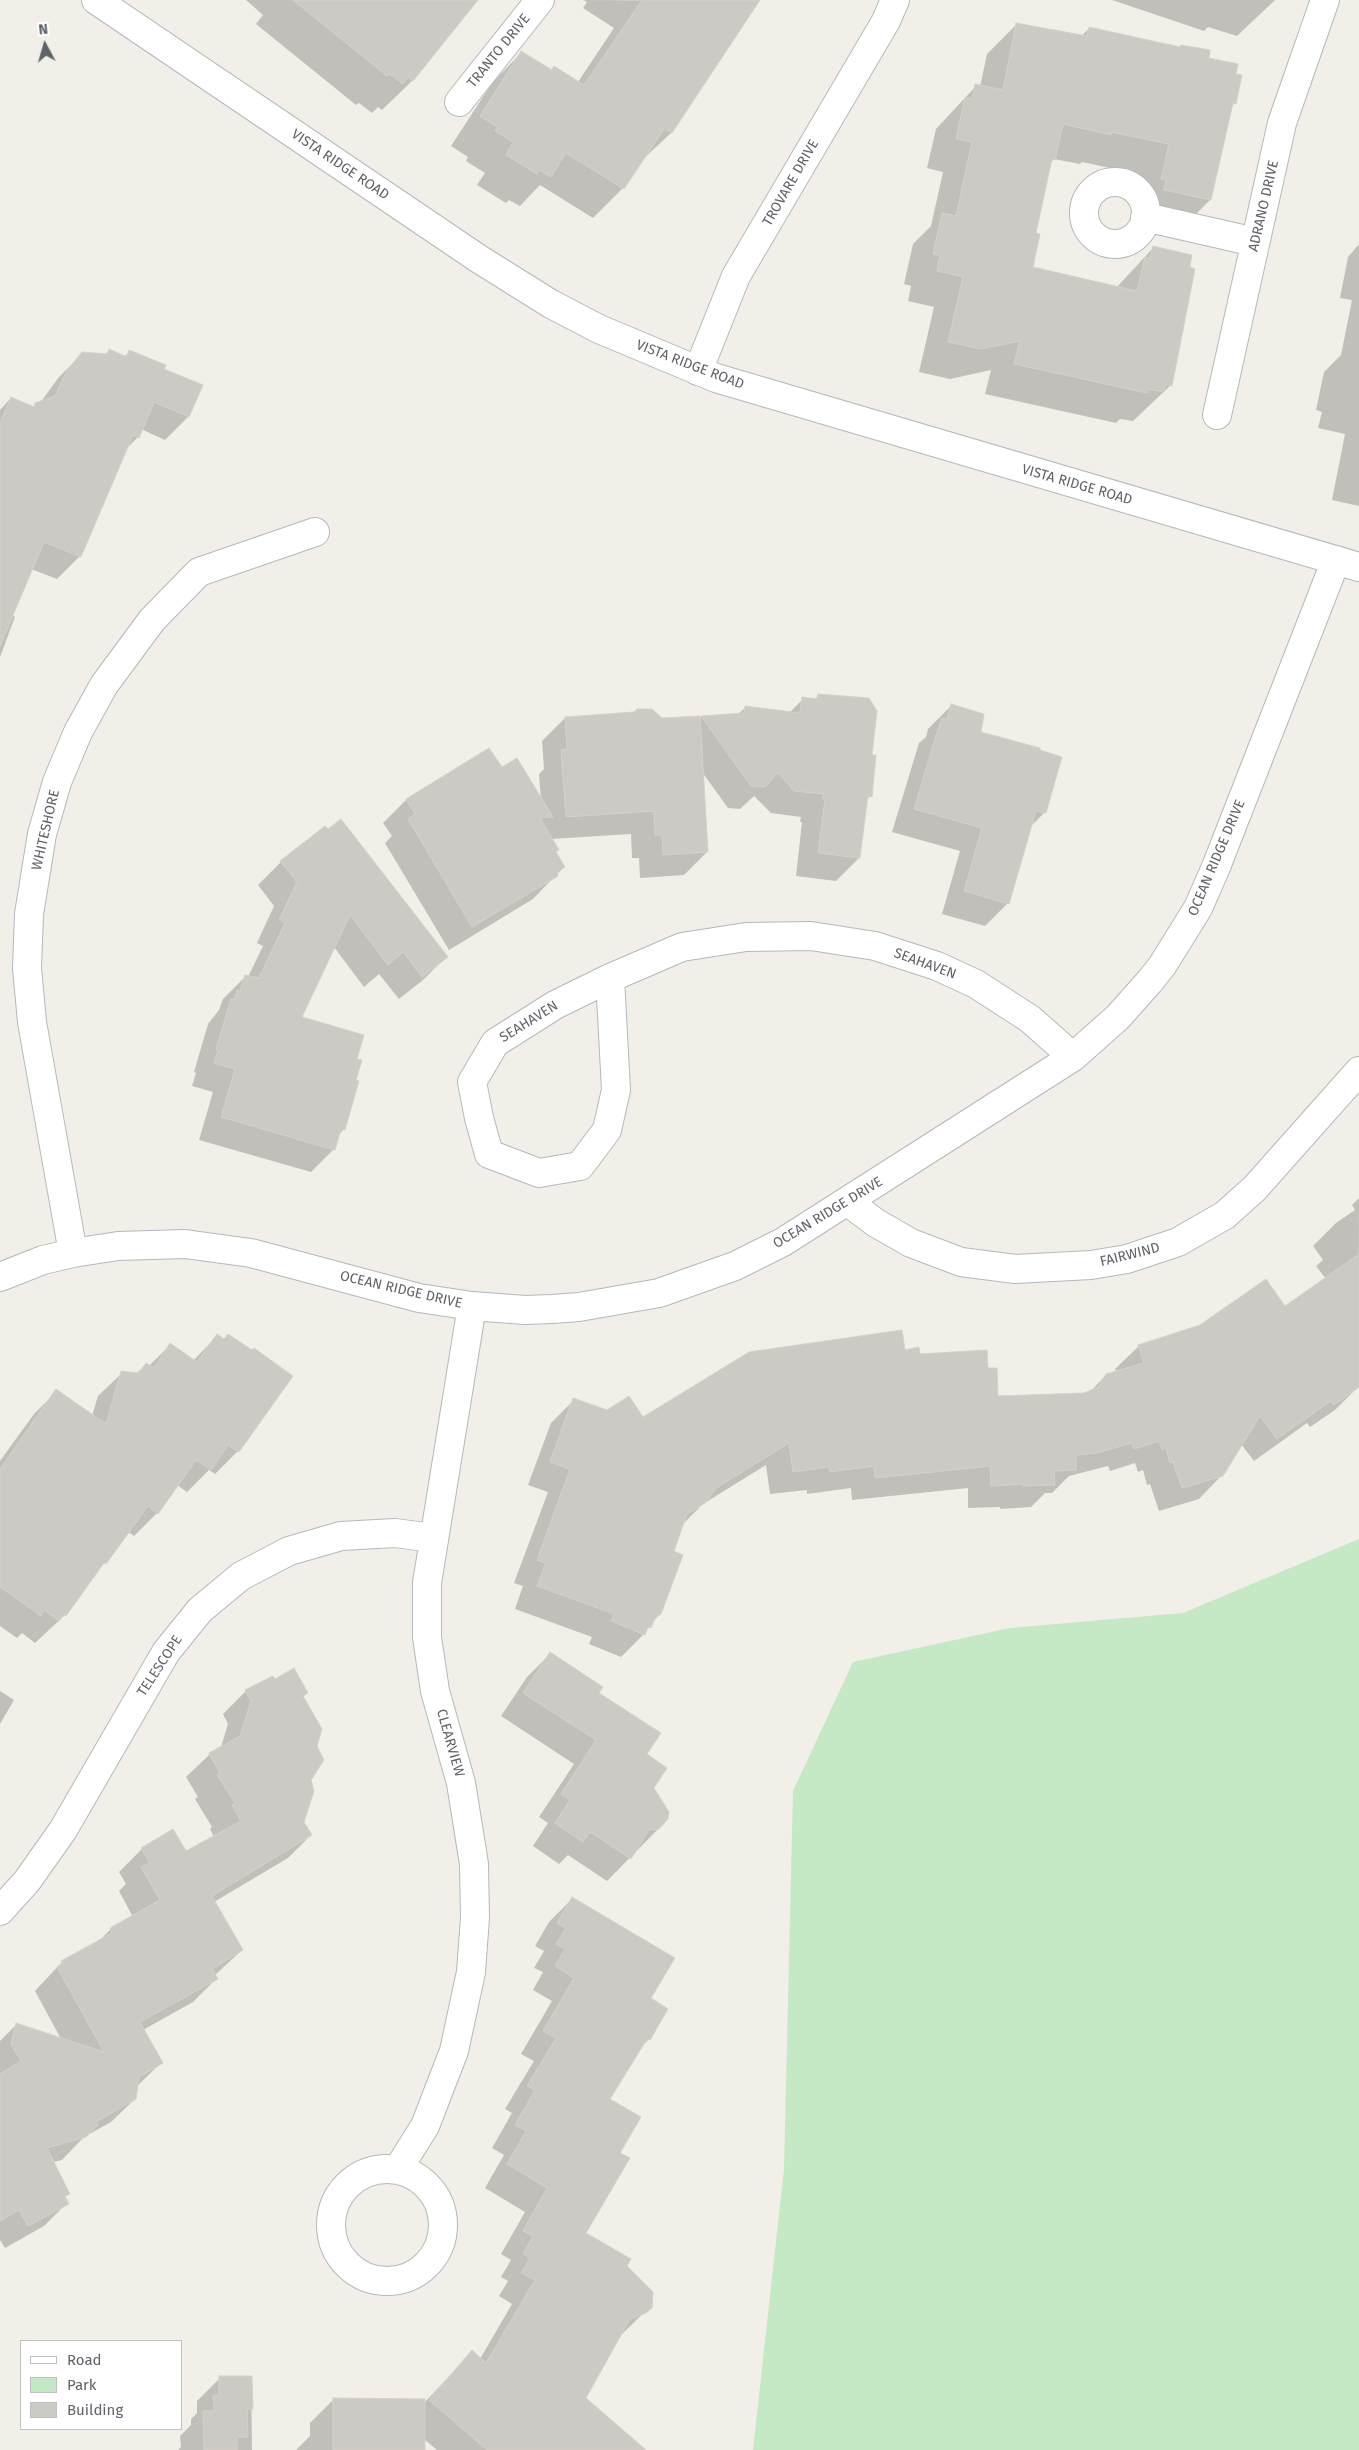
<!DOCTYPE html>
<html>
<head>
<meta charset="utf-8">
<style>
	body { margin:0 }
	#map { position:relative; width:1359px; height:2450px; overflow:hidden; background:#f1efe8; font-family:"Fira Sans",sans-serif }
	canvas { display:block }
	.legend { position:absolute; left:20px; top:2340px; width:162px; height:90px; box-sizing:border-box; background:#fff; border:1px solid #bfc1c3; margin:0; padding:6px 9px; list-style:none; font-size:15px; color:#5f6368 }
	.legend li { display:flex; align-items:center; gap:10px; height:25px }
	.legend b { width:25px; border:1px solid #bfc1c3 }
	.north { position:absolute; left:20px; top:20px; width:50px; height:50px; -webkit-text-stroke:4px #fff; paint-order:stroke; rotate:354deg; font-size:14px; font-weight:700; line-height:20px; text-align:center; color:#5f6368 }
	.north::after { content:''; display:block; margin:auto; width:18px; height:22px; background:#5f6368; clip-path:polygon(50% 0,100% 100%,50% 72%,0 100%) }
</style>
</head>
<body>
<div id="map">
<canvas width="1359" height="2450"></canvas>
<ul class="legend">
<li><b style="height:6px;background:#fff"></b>Road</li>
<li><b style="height:14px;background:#c5e8c5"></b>Park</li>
<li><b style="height:14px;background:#cccac5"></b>Building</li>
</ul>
<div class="north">N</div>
</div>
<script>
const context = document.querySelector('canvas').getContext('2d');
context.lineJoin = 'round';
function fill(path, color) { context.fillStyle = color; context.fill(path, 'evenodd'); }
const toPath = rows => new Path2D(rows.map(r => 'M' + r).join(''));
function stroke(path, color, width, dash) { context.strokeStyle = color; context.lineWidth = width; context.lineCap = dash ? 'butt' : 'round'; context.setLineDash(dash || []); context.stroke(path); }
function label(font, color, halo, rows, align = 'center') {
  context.font = font + ' "Fira Sans",sans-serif'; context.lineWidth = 4; context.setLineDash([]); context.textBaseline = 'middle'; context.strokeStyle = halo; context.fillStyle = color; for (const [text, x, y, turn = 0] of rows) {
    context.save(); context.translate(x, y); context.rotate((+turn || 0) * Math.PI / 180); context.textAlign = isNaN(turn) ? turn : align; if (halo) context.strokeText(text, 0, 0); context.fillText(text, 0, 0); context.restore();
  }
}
fill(toPath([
	[1359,1539,1359,2450,753,2450,784,2169,793,1791,853,1662,1010,1628,1183,1613]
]), '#c5e8c5');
fill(toPath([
	[246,0,476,0,412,81,382,110,378,107,372,113,359,103,356,105,256,24,263,15],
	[583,0,758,1,671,133,640,162,623,188,593,218,540,185,520,206,509,200,506,203,477,185,485,173,466,161,468,157,451,146,492,83,521,53,551,71,554,67,578,82,614,28,583,8,587,2],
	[1112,0,1275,0,1237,36,1208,27,1204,31],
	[1017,24,1081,36,1089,29,1207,59,1235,75,1235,103,1230,108,1210,200,1180,230,1132,209,1139,174,1082,162,1080,164,1054,159,1050,163,1034,234,1032,268,1116,288,1153,248,1171,385,1133,421,1120,419,1116,423,985,394,991,370,950,379,919,372,934,307,908,301,911,286,904,284,913,244,931,226,943,172,927,168,936,129,976,86,980,87,987,54],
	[1359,244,1359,506,1332,500,1345,434,1318,428,1322,412,1316,410,1324,372,1341,355,1352,300,1340,298,1348,257],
	[109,350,124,357,130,351,162,370,188,417,165,440,141,429,138,437,126,449,80,556,57,579,31,569,12,615,15,617,0,657,0,410,11,398,33,407,40,403,59,377,83,353,105,355],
	[818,696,870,756,870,796,866,801,859,858,836,881,796,876,802,822,800,822,801,817,771,813,754,796,740,809,728,808,702,772,707,852,684,875,640,878,639,858,632,858,631,834,551,839,555,852,564,867,556,875,533,899,449,950,385,843,392,836,383,823,406,800,502,769,541,800,539,774,544,769,542,741,565,718,699,720,701,717,738,714,745,708,789,713,803,699,814,700],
	[951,706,980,733,1045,812,1030,827,1008,903,985,926,942,914,960,851,892,832,919,743,926,737,928,729],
	[325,828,446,957,423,980,399,999,379,974,364,987,334,947,301,1018,356,1060,344,1129,338,1136,334,1149,311,1172,199,1140,213,1092,192,1086,196,1073,194,1072,208,1024,219,1010,223,999,246,976,248,977,263,946,257,943,274,906,258,885,281,862],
	[1359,1198,1358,1387,1335,1410,1310,1427,1307,1423,1254,1461,1241,1444,1222,1475,1199,1499,1159,1511,1150,1484,1147,1485,1143,1470,1138,1472,1135,1463,1110,1471,1108,1466,1069,1476,1052,1493,1045,1493,1031,1507,1000,1509,1000,1507,968,1508,968,1488,852,1500,851,1488,807,1494,807,1490,770,1494,766,1465,703,1504,682,1525,672,1552,660,1613,644,1634,621,1657,589,1644,592,1637,515,1609,523,1586,514,1583,548,1492,528,1485,551,1423,574,1400,607,1411,642,1419,904,1351,987,1370,997,1398,1084,1394,1090,1392,1106,1375,1117,1372,1115,1369,1139,1346,1285,1308,1326,1279,1316,1266,1323,1260,1313,1246,1336,1223,1355,1210,1352,1205],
	[217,1336,238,1451,215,1474,209,1470,187,1492,177,1485,157,1513,134,1536,127,1531,65,1615,35,1643,22,1633,17,1638,0,1626,0,1461,34,1414,57,1391,92,1416,98,1396,122,1373,136,1374,146,1364,149,1366,170,1345,193,1361],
	[550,1654,598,1693,645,1755,664,1823,607,1881,568,1855,559,1864,533,1846,548,1823,539,1817,574,1764,501,1716,527,1677],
	[274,1680,307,1693,302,1697,310,1780,303,1822,311,1835,288,1858,214,1902,242,1950,214,1976,216,1979,193,2002,143,2030,161,2063,136,2087,135,2099,111,2122,84,2137,62,2160,53,2162,69,2194,64,2198,67,2203,44,2226,5,2248,0,2240,0,2041,17,2024,61,2039,35,1991,62,1962,98,1942,111,1929,133,1917,119,1891,126,1884,119,1872,142,1849,185,1853,214,1837,210,1829,212,1827,195,1799,198,1797,186,1777,210,1754,221,1747,228,1724,223,1714,246,1691],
	[0,1691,14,1700,0,1724],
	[572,1899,650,1999,649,2039,639,2049,608,2100,618,2153,584,2233,625,2266,650,2307,619,2337,584,2399,618,2450,437,2450,424,2439,424,2450,296,2450,310,2436,310,2423,333,2400,424,2403,472,2352,480,2359,512,2304,499,2296,508,2281,501,2277,511,2260,501,2254,525,2212,485,2188,504,2155,492,2148,512,2113,505,2109,534,2061,521,2054,552,2001,533,1990,543,1972,534,1968,544,1951,535,1946,549,1922],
	[251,2377,252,2450,178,2450,181,2447,180,2436,191,2425,191,2419,197,2413,197,2401,220,2378]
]), '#0003');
const building = toPath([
	[293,0,478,0,413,81,408,77,403,84,390,74,387,76,293,0],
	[642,0,760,0,672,133,664,129,624,189,566,153,551,177,539,170,537,174,506,155,513,142,495,131,497,127,480,116,521,51,552,70,554,66,584,85,642,0],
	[1016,23,1087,36,1089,27,1180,47,1181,45,1210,50,1209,58,1238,64,1236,74,1242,75,1236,104,1233,103,1211,200,1164,190,1166,180,1161,179,1169,144,1111,132,1111,135,1063,124,1055,160,1052,159,1036,233,1040,234,1033,267,1137,291,1145,257,1150,258,1153,246,1192,255,1190,267,1195,269,1172,386,1166,384,1164,392,1148,389,1147,393,1014,364,1020,341,981,349,948,342,963,277,937,271,940,256,933,254,942,213,956,216,972,142,956,139,965,97,972,99,975,84,1003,90,1016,23],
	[109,349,127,357,129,350,166,365,164,369,203,385,189,417,154,402,139,438,133,435,81,557,44,542,0,646,0,423,11,397,34,407,35,403,55,396,66,372,82,352,108,354,109,349],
	[818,694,869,698,877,711,872,755,876,755,872,797,868,795,860,858,818,853,825,799,823,799,823,794,794,791,778,773,765,787,751,786,701,716,744,713,745,706,800,713,802,697,817,699,818,694],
	[951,704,984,714,981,732,1040,748,1040,750,1062,757,1046,813,1036,811,1009,904,964,891,982,828,914,809,934,742,942,718,947,719,951,704],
	[637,709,652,709,662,718,700,716,708,852,663,855,662,835,655,835,654,811,566,817,561,750,567,749,565,717,634,712,637,709],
	[489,748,502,767,517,758,553,817,540,818,559,850,556,852,565,867,557,873,558,876,472,927,408,819,415,814,406,799,489,748],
	[341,819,448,957,422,977,403,952,388,965,350,915,302,1017,364,1035,357,1059,362,1060,356,1080,359,1081,345,1130,341,1129,335,1150,221,1117,235,1069,214,1063,218,1050,216,1049,231,999,234,1000,237,990,240,991,245,975,259,978,285,923,279,920,297,882,280,861,325,826,328,829,341,819],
	[1359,1254,1359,1387,1334,1405,1331,1401,1277,1439,1260,1416,1223,1476,1182,1488,1173,1462,1170,1463,1166,1448,1162,1450,1159,1441,1134,1449,1131,1443,1097,1453,1076,1455,1076,1470,1054,1471,1055,1485,1023,1486,1023,1484,991,1486,990,1466,875,1478,874,1466,830,1472,829,1467,793,1472,789,1443,716,1488,705,1503,687,1514,674,1551,683,1555,661,1614,655,1618,651,1628,648,1627,645,1635,611,1621,614,1614,537,1586,546,1563,537,1560,570,1469,550,1462,573,1398,607,1410,629,1396,643,1417,749,1352,902,1330,905,1350,919,1347,920,1354,987,1350,988,1368,997,1368,998,1396,1084,1393,1098,1387,1106,1374,1144,1363,1138,1345,1200,1325,1266,1279,1285,1306,1359,1254],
	[217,1334,224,1339,228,1334,252,1350,254,1348,293,1376,239,1452,228,1445,211,1470,196,1460,158,1514,148,1506,106,1564,104,1563,66,1616,64,1614,59,1621,44,1610,41,1616,0,1587,0,1469,56,1389,106,1424,121,1371,139,1373,146,1363,154,1368,170,1343,197,1362,217,1334],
	[550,1652,603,1687,599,1693,661,1733,647,1754,667,1768,654,1788,669,1812,668,1819,659,1829,649,1830,631,1859,590,1832,583,1842,555,1823,570,1800,561,1794,596,1740,523,1693,550,1652],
	[294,1668,308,1693,303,1696,322,1729,317,1746,324,1760,311,1780,314,1791,304,1822,312,1835,212,1896,243,1950,212,1969,218,1979,140,2022,163,2063,139,2077,136,2099,96,2122,98,2125,86,2137,47,2148,70,2194,65,2196,69,2204,28,2226,19,2210,0,2221,0,2074,21,2061,11,2044,16,2023,104,2052,57,1967,63,1964,61,1961,112,1933,110,1928,160,1900,141,1867,150,1863,141,1848,173,1829,186,1851,241,1821,232,1805,235,1803,217,1775,220,1773,209,1753,240,1736,251,1701,245,1690,273,1676,275,1679,294,1668],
	[572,1897,675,1958,651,1998,668,2009,650,2040,647,2039,610,2099,641,2117,620,2153,630,2158,586,2233,631,2259,627,2266,653,2292,652,2308,646,2313,630,2319,586,2398,646,2450,487,2450,429,2400,472,2350,486,2363,535,2280,521,2273,530,2258,523,2254,533,2236,523,2231,547,2188,507,2164,526,2131,515,2125,535,2090,527,2086,556,2038,543,2031,574,1978,555,1966,565,1949,556,1944,566,1928,557,1923,572,1897],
	[219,2376,252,2376,253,2409,247,2409,248,2437,237,2437,237,2450,204,2450,203,2411,214,2411,213,2395,219,2395,219,2376],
	[333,2398,425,2399,425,2450,333,2450,333,2398]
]);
fill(building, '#cccac5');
stroke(building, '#d6d1c6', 1);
const minor = toPath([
	[459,102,540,0],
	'1084 213a31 31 0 1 1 62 0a31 31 0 1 1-62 0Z',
	[1145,217,1255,242],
	[698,371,736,276,886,21,895,0],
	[1217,415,1282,123,1325,0],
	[610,978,616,1090,607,1130,580,1166,539,1173,489,1154,479,1118,472,1082,495,1043,555,1005,610,978,682,947,746,937,811,936,875,946,937,966,976,984,1030,1019,1073,1057],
	[848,1202,876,1223,911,1243,961,1262,1015,1269,1091,1265,1127,1259,1178,1242,1225,1215,1255,1188,1359,1071],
	[73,1253,32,1022,27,968,29,914,42,834,57,782,78,732,104,685,152,620,199,572,315,532],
	[0,1277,43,1260,73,1253,118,1246,185,1244,251,1253,419,1298,472,1306,525,1310,552,1309,579,1307,659,1293,735,1266,783,1242,1073,1057,1118,1017,1150,981,1162,966,1198,908,1216,867,1336,560],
	[0,1911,27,1881,63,1830,166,1652,200,1610,241,1576,289,1551,341,1536,395,1533,433,1538],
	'331 2225a56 56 0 1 1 112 0a56 56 0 1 1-112 0Z',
	[398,2169,425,2126,454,2051,471,1972,475,1918,474,1864,461,1783,435,1691,427,1637,427,1583,472,1306]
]);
const tertiary = toPath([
	[96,0,479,259,551,304,599,329,716,378,1359,567]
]);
stroke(minor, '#b5b8bc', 30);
stroke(tertiary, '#b5b8bc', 30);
stroke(minor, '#fff', 28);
stroke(tertiary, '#fff', 28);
label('14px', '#5f6368', '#fff', [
	["TRANTO DRIVE",499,51,-51],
	["VISTA RIDGE ROAD",340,165,34],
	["TROVARE DRIVE",791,183,-60],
	["ADRANO DRIVE",1264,206,-77],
	["VISTA RIDGE ROAD",690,365,21],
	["VISTA RIDGE ROAD",1077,485,16],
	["WHITESHORE",46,830,-77],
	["OCEAN RIDGE DRIVE",1217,858,-67],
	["SEAHAVEN",925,964,20],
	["SEAHAVEN",529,1022,-32],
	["OCEAN RIDGE DRIVE",828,1213,-31],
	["FAIRWIND",1130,1255,-14],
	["OCEAN RIDGE DRIVE",401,1290,13],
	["TELESCOPE",160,1666,-57],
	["CLEARVIEW",450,1743,74]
]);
</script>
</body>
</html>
